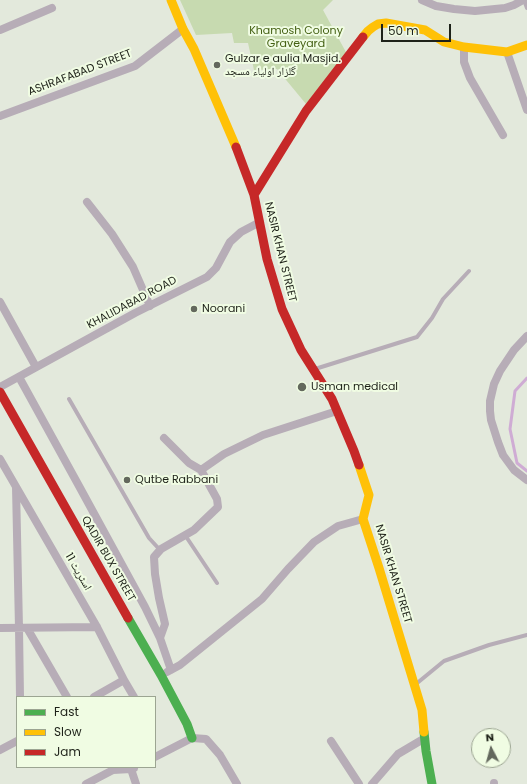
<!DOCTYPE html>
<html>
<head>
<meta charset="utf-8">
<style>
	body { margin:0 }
	#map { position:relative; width:527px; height:784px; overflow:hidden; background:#e3e9dc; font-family:Poppins,sans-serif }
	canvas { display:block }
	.legend { position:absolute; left:16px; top:696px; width:140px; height:72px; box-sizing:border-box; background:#f0fce3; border:1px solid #9ca592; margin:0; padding:5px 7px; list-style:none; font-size:12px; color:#1e2219 }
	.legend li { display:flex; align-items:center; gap:8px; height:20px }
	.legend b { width:20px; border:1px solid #9ca592 }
	.north { position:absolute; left:471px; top:728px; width:40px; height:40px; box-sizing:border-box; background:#f0fce3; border:1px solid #9ca592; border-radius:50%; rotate:354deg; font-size:11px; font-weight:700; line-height:16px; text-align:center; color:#1e2219 }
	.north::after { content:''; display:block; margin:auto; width:14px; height:18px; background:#63685d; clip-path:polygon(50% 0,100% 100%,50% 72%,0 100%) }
	.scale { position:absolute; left:381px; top:24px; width:70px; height:18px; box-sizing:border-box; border:2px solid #1e2219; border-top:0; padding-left:5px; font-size:12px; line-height:14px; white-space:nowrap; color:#1e2219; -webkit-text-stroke:3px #f0fce3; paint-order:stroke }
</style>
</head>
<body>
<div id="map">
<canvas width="527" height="784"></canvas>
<ul class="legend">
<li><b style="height:5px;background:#4caf50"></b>Fast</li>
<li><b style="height:5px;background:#ffc107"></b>Slow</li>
<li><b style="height:5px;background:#c62828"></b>Jam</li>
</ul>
<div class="north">N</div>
<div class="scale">50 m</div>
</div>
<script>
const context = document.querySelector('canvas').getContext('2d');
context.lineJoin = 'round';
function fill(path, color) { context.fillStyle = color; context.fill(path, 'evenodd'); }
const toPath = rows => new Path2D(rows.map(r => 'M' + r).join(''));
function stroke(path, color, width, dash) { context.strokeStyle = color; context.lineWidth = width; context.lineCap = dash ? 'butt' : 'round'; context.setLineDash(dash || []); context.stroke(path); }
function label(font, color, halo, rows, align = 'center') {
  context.font = font + ' Poppins,"Noto Naskh Arabic",sans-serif'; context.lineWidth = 4; context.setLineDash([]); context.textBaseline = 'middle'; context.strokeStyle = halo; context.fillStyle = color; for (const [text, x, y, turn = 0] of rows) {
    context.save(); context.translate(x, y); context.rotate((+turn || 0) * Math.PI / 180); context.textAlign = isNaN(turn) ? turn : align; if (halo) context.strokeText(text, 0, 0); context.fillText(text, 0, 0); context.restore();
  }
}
fill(toPath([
	[180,0,333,0,323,10,347,54,306,104,277,69,254,70,248,43,234,43,232,33,196,35]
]), '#c7dab0');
stroke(toPath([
	[527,378,515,391,510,429,517,463,527,471]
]), '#cfacd4', 3);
stroke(toPath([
	[524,0,527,8],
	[315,369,417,337,432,318,443,299,469,271],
	[69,399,149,538,160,550],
	[185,535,217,583],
	[416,684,444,661,489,645,527,635]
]), '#b7adb7', 4);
stroke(toPath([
	[422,0,436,6,454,9,475,11,505,8,514,5,523,0],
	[0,30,52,8],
	[464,47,464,62,470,78,503,135],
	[507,52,527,110],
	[0,116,135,66,183,29],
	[87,202,112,234,133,267,150,306],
	[0,302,36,367],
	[527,336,514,350,500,371,494,384,490,401,490,411,491,420,498,442,503,455,514,470,527,480],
	[19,377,79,486,145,607,160,638],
	[0,387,135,313,207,277,216,268,230,242,241,232,260,222],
	[164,438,189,463,201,470],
	[0,459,97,627,124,680,134,697],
	[16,487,19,628,20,697],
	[0,628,97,627],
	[27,628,67,697],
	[171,670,160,638,165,624,159,598,155,574,154,557,161,549,194,530,218,507,217,499,201,470,224,454,263,435,337,411],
	[167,672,180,665,262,599,288,569,314,542,338,526,363,519],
	[94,697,124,680],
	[331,741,359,784],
	[0,750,17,741],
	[155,757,192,738,206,739,220,755,237,784],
	[134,768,131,769,136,784],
	[494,783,494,784],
	[86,784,113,770,131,769],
	[372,784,398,754,425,738]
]), '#b7adb7', 8);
stroke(toPath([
	[128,618,161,675,187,724,192,738],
	[424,732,426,751,432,784]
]), '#4caf50', 9);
stroke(toPath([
	[171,0,183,29,194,49,236,147],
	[363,37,368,31,373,27,378,24,386,23,425,30,444,42,464,47,507,52,527,45],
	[359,465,369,495,363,519,379,568,422,710,424,732]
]), '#ffc107', 9);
stroke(toPath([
	[236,147,254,195,267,259,282,309,301,350,332,399,354,451,359,465],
	[254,195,306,111,363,37],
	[0,392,128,618]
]), '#c62828', 9);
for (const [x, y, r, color] of [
	[217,65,4,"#63685d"],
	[194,309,4,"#63685d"],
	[302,387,5,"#63685d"],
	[127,480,4,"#63685d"]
]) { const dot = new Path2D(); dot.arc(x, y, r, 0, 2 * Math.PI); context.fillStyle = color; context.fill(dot); stroke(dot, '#f0fce3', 1.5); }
label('11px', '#446013', '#f0fce3', [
	["Khamosh Colony",296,31],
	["Graveyard",296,44]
]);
label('11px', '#1e2219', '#f0fce3', [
	["Gulzar e aulia Masjid.",225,59],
	["گلزار اولیاء مسجد",225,72],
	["Noorani",202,309],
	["Usman medical",311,387],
	["Qutbe Rabbani",135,480]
], 'left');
label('11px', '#1e2219', '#f0fce3', [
	["ASHRAFABAD STREET",80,73,-21],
	["NASIR KHAN STREET",280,252,76],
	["KHALIDABAD ROAD",132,303,-28],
	["QADIR BUX STREET",108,559,60],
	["اسٹریٹ 11",78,572,60],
	["NASIR KHAN STREET",393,574,73]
]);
</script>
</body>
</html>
